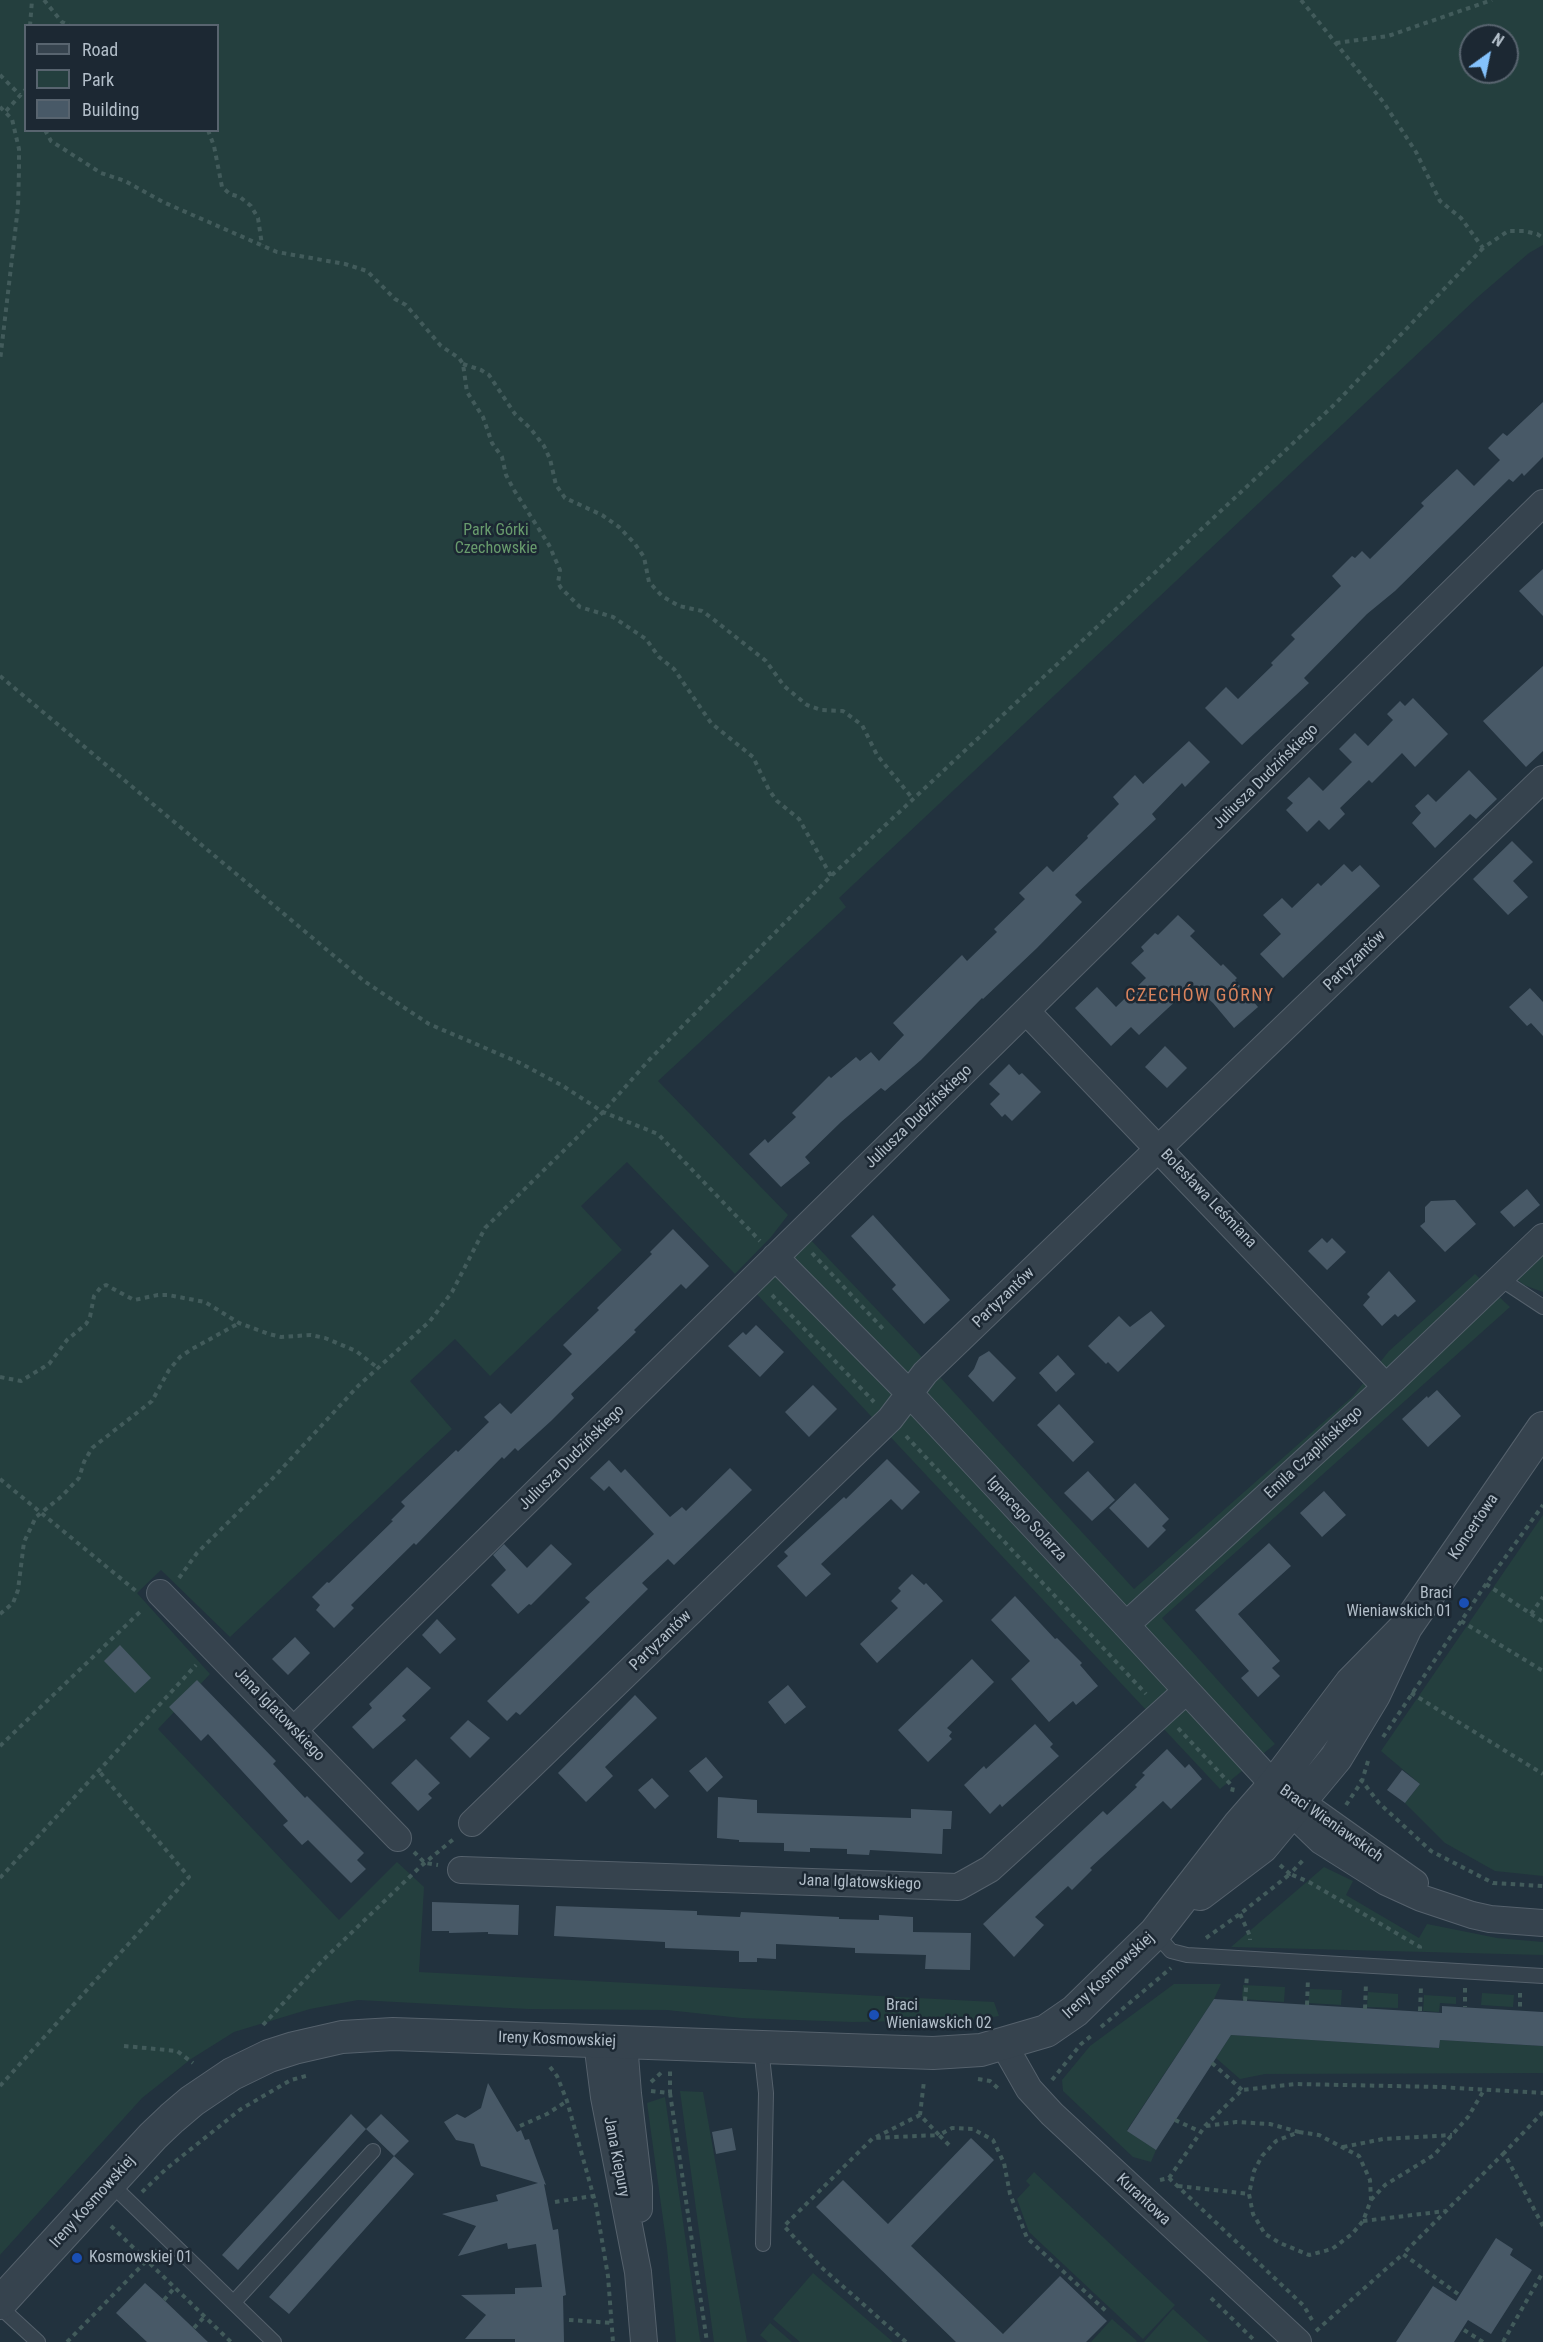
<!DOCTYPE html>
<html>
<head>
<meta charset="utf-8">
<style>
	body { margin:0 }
	#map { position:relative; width:1543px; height:2342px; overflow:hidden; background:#22323e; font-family:"Roboto Condensed",sans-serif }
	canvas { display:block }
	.legend { position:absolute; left:24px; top:24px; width:195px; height:108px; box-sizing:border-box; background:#1c2833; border:2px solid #58646f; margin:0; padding:8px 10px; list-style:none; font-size:18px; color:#b2bec9 }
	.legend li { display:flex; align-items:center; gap:12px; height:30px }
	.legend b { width:30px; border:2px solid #58646f }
	.north { position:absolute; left:1459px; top:24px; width:60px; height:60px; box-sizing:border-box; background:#1c2833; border:2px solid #58646f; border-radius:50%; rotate:33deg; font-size:16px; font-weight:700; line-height:24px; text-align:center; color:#b2bec9 }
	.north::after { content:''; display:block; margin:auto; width:21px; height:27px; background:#84c2fc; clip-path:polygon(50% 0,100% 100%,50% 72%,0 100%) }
</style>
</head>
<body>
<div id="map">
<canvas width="1543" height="2342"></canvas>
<ul class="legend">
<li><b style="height:8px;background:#36434e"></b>Road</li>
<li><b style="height:16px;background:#243f3e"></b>Park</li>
<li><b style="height:16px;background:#485967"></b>Building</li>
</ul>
<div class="north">N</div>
</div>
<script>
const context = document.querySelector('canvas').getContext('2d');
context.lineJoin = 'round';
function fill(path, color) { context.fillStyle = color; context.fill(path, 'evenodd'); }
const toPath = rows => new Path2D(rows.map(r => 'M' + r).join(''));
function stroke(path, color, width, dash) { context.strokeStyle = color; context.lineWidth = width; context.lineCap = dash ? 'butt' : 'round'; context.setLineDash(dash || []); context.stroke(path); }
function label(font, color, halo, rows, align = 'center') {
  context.font = font + ' "Roboto Condensed",sans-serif'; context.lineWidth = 5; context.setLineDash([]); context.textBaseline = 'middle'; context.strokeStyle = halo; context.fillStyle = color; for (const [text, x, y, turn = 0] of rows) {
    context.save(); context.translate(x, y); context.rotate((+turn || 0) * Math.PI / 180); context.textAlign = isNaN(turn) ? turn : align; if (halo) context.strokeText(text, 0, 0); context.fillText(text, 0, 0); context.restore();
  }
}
fill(toPath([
	[0,0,1543,0,1543,245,1529,253,1479,296,839,898,846,907,658,1081,788,1215,771,1237,735,1274,627,1162,581,1206,622,1250,490,1376,455,1339,410,1381,452,1429,230,1637,161,1570,137,1593,210,1674,158,1729,339,1920,397,1862,424,1887,419,1972,994,2002,999,2016,975,2020,852,2022,741,2018,667,2010,528,2009,358,2000,310,2009,234,2032,191,2059,142,2098,0,2255],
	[26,26,218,26,218,130,26,130],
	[1471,36,1507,36,1507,72,1471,72],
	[807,1236,918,1353,1134,1589,1353,1396,1389,1351,1475,1274,1510,1307,1162,1618,1275,1744,1220,1789,752,1289],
	[1543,1250,1543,1292,1524,1285,1514,1277],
	[1543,1515,1543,1876,1495,1871,1445,1843,1405,1803,1420,1784,1381,1751],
	[1324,1867,1353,1881,1346,1895,1419,1938,1427,1924,1497,1938,1543,1942,1543,1955,1231,1947],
	[1174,1984,1221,1984,1214,1999,1127,2130,1156,2150,1151,2162,1133,2157,1063,2091,1062,2080,1090,2046],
	[1243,1985,1285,1987,1284,2002,1242,1999],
	[1310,1989,1342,1990,1341,2005,1308,2003],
	[1368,1992,1398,1994,1398,2008,1367,2007],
	[1482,1993,1514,1995,1513,2007,1481,2005],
	[1424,1995,1456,1997,1456,2004,1440,2003,1439,2012,1423,2011],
	[1231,2035,1439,2048,1440,2040,1543,2046,1543,2073,1265,2074,1240,2079,1216,2058],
	[680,2091,703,2092,747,2342,714,2342],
	[665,2097,700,2340,701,2342,676,2342,667,2248,647,2103],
	[1034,2172,1175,2305,1143,2339,1029,2232,1017,2199,1030,2185,1026,2181],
	[813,2273,893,2342,800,2342,773,2319],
	[1173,2309,1209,2342,1144,2342],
	[1112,2319,1137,2341,1136,2342,1091,2342],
	[770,2323,792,2342,768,2342,760,2335]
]), '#243f3e');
fill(toPath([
	[1543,402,1543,457,1524,476,1522,473,1513,482,1509,479,1395,591,1367,614,1304,678,1309,683,1242,745,1205,708,1226,687,1238,699,1273,665,1271,663,1295,639,1291,635,1341,586,1332,576,1352,556,1355,558,1362,551,1370,559,1424,506,1421,503,1457,469,1474,486,1500,460,1488,448,1503,433,1507,436],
	[1543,569,1543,616,1519,591],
	[1543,666,1543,751,1526,767,1483,721],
	[1413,698,1448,734,1415,767,1402,753,1372,783,1369,780,1340,808,1345,814,1329,830,1319,820,1307,832,1286,810,1293,803,1287,798,1309,777,1323,791,1352,762,1339,749,1355,733,1368,746,1393,720,1387,714,1400,701,1405,706],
	[1189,741,1210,762,1185,787,1182,783,1152,814,1156,819,1075,895,1082,902,1037,948,983,999,982,998,921,1060,885,1091,881,1088,841,1122,805,1157,810,1163,781,1187,749,1154,765,1139,768,1143,796,1117,792,1113,829,1076,831,1078,856,1057,860,1061,871,1052,879,1061,904,1035,893,1023,962,955,967,961,997,932,994,929,1025,899,1019,893,1047,866,1053,872,1088,838,1087,836,1119,804,1113,797,1135,775,1143,784],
	[1469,770,1497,799,1476,819,1470,814,1435,848,1412,823,1421,813,1415,806,1428,794,1436,802],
	[1512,841,1533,862,1513,881,1528,897,1508,915,1473,879],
	[1344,864,1352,872,1360,865,1380,886,1283,978,1260,954,1281,934,1263,915,1282,898,1292,908,1318,883,1321,886],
	[1178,915,1195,931,1190,936,1221,966,1223,964,1237,978,1235,980,1258,1007,1234,1028,1213,1003,1193,985,1139,1035,1131,1027,1111,1046,1075,1008,1097,987,1116,1007,1146,978,1131,963,1144,951,1141,947,1155,933,1158,935],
	[1530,988,1543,1002,1543,1036,1531,1023,1527,1026,1509,1007],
	[1165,1046,1187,1068,1167,1088,1145,1067],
	[1009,1064,1019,1075,1022,1073,1041,1092,1012,1121,1005,1114,1002,1117,990,1104,1000,1094,989,1084],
	[1527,1189,1540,1205,1514,1227,1500,1212],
	[1455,1200,1476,1224,1445,1252,1420,1226,1425,1222,1425,1207,1431,1201],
	[873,1215,950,1300,924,1324,892,1289,896,1285,851,1236],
	[673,1229,709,1266,686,1289,681,1284,634,1330,636,1332,571,1394,574,1398,551,1421,518,1451,515,1448,504,1459,502,1457,416,1545,414,1543,351,1605,354,1608,334,1628,316,1610,320,1605,312,1597,327,1582,329,1583,393,1521,391,1520,405,1506,401,1502,456,1450,458,1452,489,1422,484,1417,500,1403,511,1414,572,1354,563,1345,599,1310,597,1308,652,1254,650,1252],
	[1322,1238,1327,1243,1332,1238,1346,1252,1327,1270,1308,1251],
	[1389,1271,1416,1301,1398,1317,1395,1314,1382,1326,1363,1305,1370,1297,1367,1294],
	[1151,1311,1165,1326,1118,1372,1108,1362,1106,1364,1088,1346,1119,1316,1130,1327],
	[756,1325,784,1352,760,1377,728,1346,743,1332,746,1335],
	[989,1351,1016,1378,993,1402,968,1376,974,1369,979,1357],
	[1058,1355,1075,1374,1056,1392,1039,1373],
	[813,1385,837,1409,809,1437,785,1412],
	[1437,1390,1461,1416,1428,1447,1402,1419,1427,1396,1428,1398],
	[1059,1404,1094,1442,1073,1462,1037,1425],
	[887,1459,920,1492,902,1510,891,1499,821,1564,831,1574,806,1597,777,1566,788,1556,784,1552,844,1497,846,1499],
	[609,1460,621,1473,625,1469,670,1517,682,1507,686,1511,730,1468,752,1490,674,1565,668,1559,642,1583,648,1589,520,1715,516,1712,507,1721,487,1701,590,1602,585,1598,654,1534,609,1486,604,1491,590,1478],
	[1088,1471,1115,1500,1092,1521,1064,1493],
	[1135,1483,1169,1519,1162,1526,1166,1530,1148,1548,1109,1508],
	[1324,1491,1346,1515,1322,1537,1300,1513],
	[1269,1543,1291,1566,1238,1614,1280,1661,1272,1668,1280,1676,1258,1697,1241,1678,1249,1671,1195,1610],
	[504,1544,527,1568,551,1544,572,1564,531,1605,529,1604,518,1614,491,1585,506,1570,493,1555],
	[912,1574,924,1585,926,1583,943,1601,877,1663,860,1644,898,1608,891,1601,901,1591,898,1588],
	[1015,1596,1055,1639,1057,1638,1082,1663,1080,1665,1098,1686,1076,1705,1073,1701,1049,1722,1011,1679,1030,1661,991,1620],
	[437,1619,456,1639,440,1654,422,1635],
	[295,1637,310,1653,288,1675,272,1659],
	[120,1645,151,1678,135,1693,104,1661],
	[972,1659,994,1682,947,1728,952,1732,949,1736,952,1739,928,1762,898,1730],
	[407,1667,431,1688,402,1716,406,1720,373,1749,352,1727,372,1708,369,1704],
	[197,1680,276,1761,273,1764,305,1798,307,1796,364,1853,357,1860,366,1869,351,1883,308,1840,302,1845,283,1825,288,1821,208,1734,201,1741,169,1707],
	[788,1685,806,1707,785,1724,768,1702],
	[635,1695,657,1718,605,1767,613,1776,586,1802,558,1773],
	[468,1720,490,1738,470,1758,450,1738],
	[1035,1724,1053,1744,1050,1747,1059,1756,1002,1807,1000,1804,990,1814,964,1785,984,1766,986,1769],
	[1167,1749,1185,1768,1189,1764,1202,1779,1171,1809,1163,1801,1090,1868,1092,1870,1072,1890,1068,1886,1035,1917,1044,1925,1014,1957,983,1924,1103,1811,1107,1815,1137,1787,1135,1785,1145,1775,1142,1773],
	[706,1757,723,1777,707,1792,689,1771],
	[416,1759,440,1783,428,1794,432,1798,418,1811,391,1783],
	[1402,1770,1420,1784,1405,1803,1387,1790],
	[652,1778,669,1796,655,1809,638,1790],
	[718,1797,757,1800,757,1813,911,1818,911,1809,952,1811,951,1829,943,1829,942,1854,870,1850,869,1855,847,1854,847,1849,810,1848,810,1852,784,1851,784,1843,739,1842,739,1840,717,1838],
	[432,1902,519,1905,518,1935,488,1934,488,1932,449,1933,449,1931,432,1931],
	[556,1906,697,1911,697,1915,740,1917,741,1912,839,1917,839,1919,879,1920,879,1915,913,1917,913,1932,971,1933,970,1970,925,1969,926,1955,855,1953,855,1948,776,1944,776,1959,757,1958,757,1962,739,1962,739,1951,665,1948,665,1942,554,1936],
	[1214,1999,1442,2013,1442,2006,1543,2012,1543,2046,1440,2040,1439,2048,1231,2035,1156,2150,1127,2131],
	[488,2083,517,2132,521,2130,525,2140,529,2139,546,2185,544,2184,553,2230,558,2229,566,2295,563,2296,564,2342,515,2342,515,2339,465,2339,486,2315,461,2295,515,2294,515,2288,542,2287,536,2244,508,2249,507,2243,458,2256,476,2226,442,2214,498,2201,496,2195,538,2183,481,2166,474,2144,456,2140,444,2122,457,2114,465,2118,481,2108],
	[351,2114,366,2129,238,2270,222,2255],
	[381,2114,409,2141,394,2156,366,2129],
	[732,2128,736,2150,716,2154,712,2132],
	[971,2138,994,2160,911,2246,1003,2334,1060,2276,1107,2321,1086,2342,956,2342,816,2207,843,2180,888,2224],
	[394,2156,414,2174,289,2314,269,2297],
	[1496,2238,1513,2249,1510,2255,1532,2270,1491,2334,1468,2320,1454,2342,1396,2342,1433,2286,1456,2301],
	[145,2283,164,2300,208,2342,147,2342,116,2313]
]), '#485967');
const service = toPath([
	[1499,1278,1543,1307],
	[1155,1933,1171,1951,1187,1955,1543,1976],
	[761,2047,766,2093,763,2244],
	[110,2183,274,2342],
	[234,2302,373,2151],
	[0,2307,38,2342]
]);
const minor = toPath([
	[1027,1012,1386,1387],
	[775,1257,909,1393,1126,1625,1274,1785,1292,1813,1321,1841,1386,1882,1421,1898,1472,1915,1490,1919,1543,1923],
	[160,1593,398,1838],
	[1126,1625,1386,1387,1543,1237],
	[294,1730,1543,503],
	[1291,1795,1415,1883],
	[472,1823,890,1419,925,1373,1543,779],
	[461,1870,958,1887,990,1869,1186,1691],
	[597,2042,604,2097,638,2272,644,2342],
	[624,2042,628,2094,639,2188,639,2209],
	[1004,2045,1029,2089,1052,2114,1298,2342]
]);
const tertiary = toPath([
	[1200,1894,1262,1847,1336,1758,1374,1695,1406,1627,1543,1428],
	[0,2303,153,2136,172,2118,192,2101,232,2074,269,2056,294,2048,342,2037,393,2034,933,2053,981,2050,1046,2031,1075,2011,1155,1933,1239,1825,1274,1785,1351,1683,1406,1627]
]);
stroke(service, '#55616c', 16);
stroke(minor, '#55616c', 28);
stroke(tertiary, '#55616c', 34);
stroke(toPath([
	[44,0,62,22,70,26],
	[1301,0,1384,103,1416,152,1440,201,1461,218,1483,248,1508,231,1524,231,1537,234,1543,238],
	[30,26,32,0],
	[1336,43,1388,36,1492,0],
	[0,75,20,95],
	[0,107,12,119,19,149,19,170,18,207,0,361],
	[6,111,26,89],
	[45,130,51,141,101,173,125,181,163,202,277,252,345,264,367,271,395,299,406,305,441,346,459,358,463,364,467,392,483,417,492,443,502,457,506,475,514,490,549,545,560,570,558,583,561,588,580,607,613,617,646,639,659,657,674,669,711,723,753,757,769,790,777,801,799,819,831,876],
	[208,130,214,146,222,187,230,194,240,197,251,206,258,218,262,245],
	[463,364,481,370,489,375,515,414,530,428,544,446,550,459,556,485,565,498,602,515,619,527,635,544,644,557,649,582,662,596,679,606,702,611,713,619,766,661,784,686,807,705,821,710,843,711,862,725,877,755,913,799],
	[0,676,364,981,429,1024,518,1062,563,1086,603,1112,658,1134,760,1241],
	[812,1253,885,1331],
	[772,1295,874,1402],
	[0,1377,21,1381,49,1364,67,1340,86,1324,90,1317,94,1296,101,1287,106,1285,134,1300,158,1295,168,1295,205,1302,239,1323,269,1334,281,1337,311,1335,325,1338,356,1351,378,1368],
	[906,1436,1146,1694],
	[0,1479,136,1591],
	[179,1578,197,1553,275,1476,358,1386,430,1321,452,1292,485,1228,603,1112,650,1059,831,876,1336,403,1483,248],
	[1486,1584,1543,1622],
	[0,1614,13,1603,18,1590,24,1542,36,1517,62,1496,79,1478,84,1462,92,1448,152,1401,169,1370,180,1357,192,1349,239,1323],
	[1531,1614,1543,1597],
	[1461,1621,1543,1671],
	[1411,1693,1543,1774],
	[1178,1728,1233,1787,1232,1792],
	[1383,1737,1486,1584,1543,1505],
	[0,1746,142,1610],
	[1368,1761,1362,1781,1379,1803,1431,1851,1493,1883,1543,1886],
	[1346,1805,1362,1781,1360,1779],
	[414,1852,425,1863,438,1865],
	[1280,1865,1290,1874,1305,1858],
	[0,1878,196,1665],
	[1240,1914,1250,1936,1250,1940],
	[1206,1938,1240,1914,1290,1874,1309,1882,1420,1947,1420,1951],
	[1465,1988,1465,2007],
	[1520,1993,1520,2010],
	[1245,2001,1247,1975],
	[1307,2005,1308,1978],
	[1365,2009,1366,1982],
	[1420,2011,1421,1986],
	[263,2025,323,1960,421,1866,456,1837],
	[1101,2027,1171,1968],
	[124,2046,177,2051,193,2063],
	[1212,2063,1242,2090],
	[550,2067,557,2076,567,2101,596,2205,608,2276,613,2342],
	[978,2079,990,2081,1000,2090],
	[1052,2080,1081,2044,1091,2036],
	[651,2082,663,2071],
	[0,2086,189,1877,98,1770],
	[651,2091,670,2093,670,2069],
	[670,2093,707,2342],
	[1543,2112,1504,2153,1543,2226],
	[1175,2120,1201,2132],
	[520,2126,547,2114,567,2101],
	[1206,2126,1236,2122,1270,2124,1299,2132],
	[1299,2132,1319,2135,1359,2156,1370,2180,1371,2200,1363,2221,1352,2234,1332,2249,1309,2255,1280,2243,1265,2234,1253,2214,1249,2194,1254,2171,1262,2156,1276,2141,1299,2132],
	[876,2137,920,2115],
	[949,2145,939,2135,952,2128,973,2129,993,2140,1004,2163,1010,2194,1027,2238,1106,2311],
	[1343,2147,1383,2139,1452,2135],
	[1169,2178,1205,2126,1242,2090,1295,2084,1440,2087,1543,2093],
	[1160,2180,1169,2178,1304,2306,1312,2320],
	[1178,2186,1249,2194],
	[142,2192,166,2169,241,2109,291,2080,306,2076],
	[1371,2200,1385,2185,1434,2155,1468,2117,1484,2090],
	[555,2202,593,2196],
	[1363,2221,1446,2211],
	[111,2226,231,2342],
	[1458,2294,1403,2254,1504,2153],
	[1211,2298,1256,2342],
	[164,2300,175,2287],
	[569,2320,613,2323],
	[194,2328,205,2316],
	[1464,2330,1483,2342],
	[1316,2331,1403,2254],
	[67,2342,157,2250],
	[906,2342,821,2267,784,2226,873,2138,939,2135,920,2115,924,2081],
	[1503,2342,1543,2272]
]), '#425b5b', 4, [4.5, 4.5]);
stroke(service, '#36434e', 14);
stroke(minor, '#36434e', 26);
stroke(tertiary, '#36434e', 32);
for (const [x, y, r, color] of [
	[1464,1603,6,"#1a4fb4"],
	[874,2015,6,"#1a4fb4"],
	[77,2258,6,"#1a4fb4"]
]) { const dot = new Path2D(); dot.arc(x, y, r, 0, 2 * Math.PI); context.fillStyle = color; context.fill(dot); stroke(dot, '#1c2833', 2); }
label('16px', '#689b6d', '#1c2833', [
	["Park Górki",496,531],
	["Czechowskie",496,549]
]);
label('16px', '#b2bec9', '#1c2833', [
	["Juliusza Dudzińskiego",1266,777,-45],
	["Partyzantów",1355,961,-44],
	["Juliusza Dudzińskiego",919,1117,-44],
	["Bolesława Leśmiana",1208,1199,46],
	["Partyzantów",1004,1298,-44],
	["Emila Czaplińskiego",1314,1453,-43],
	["Juliusza Dudzińskiego",572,1458,-45],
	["Ignacego Solarza",1026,1519,47],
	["Koncertowa",1474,1527,-56],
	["Partyzantów",661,1641,-44],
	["Jana Iglatowskiego",279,1715,46],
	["Braci Wieniawskich",1331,1824,35],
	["Jana Iglatowskiego",860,1883,2],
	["Ireny Kosmowskiej",1109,1976,-43],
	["Ireny Kosmowskiej",557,2040,2],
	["Jana Kiepury",616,2157,79],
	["Kurantowa",1143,2200,43],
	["Ireny Kosmowskiej",93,2202,-48]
]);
label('16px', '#b2bec9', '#1c2833', [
	["Braci",1452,1594,"right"],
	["Wieniawskich 01",1452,1612,"right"],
	["Braci",886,2006],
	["Wieniawskich 02",886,2024],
	["Kosmowskiej 01",89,2258]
], 'left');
context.letterSpacing = '1.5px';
label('18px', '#d9835d', '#1c2833', [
	["CZECHÓW GÓRNY",1200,996]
]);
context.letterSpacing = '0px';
</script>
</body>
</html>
